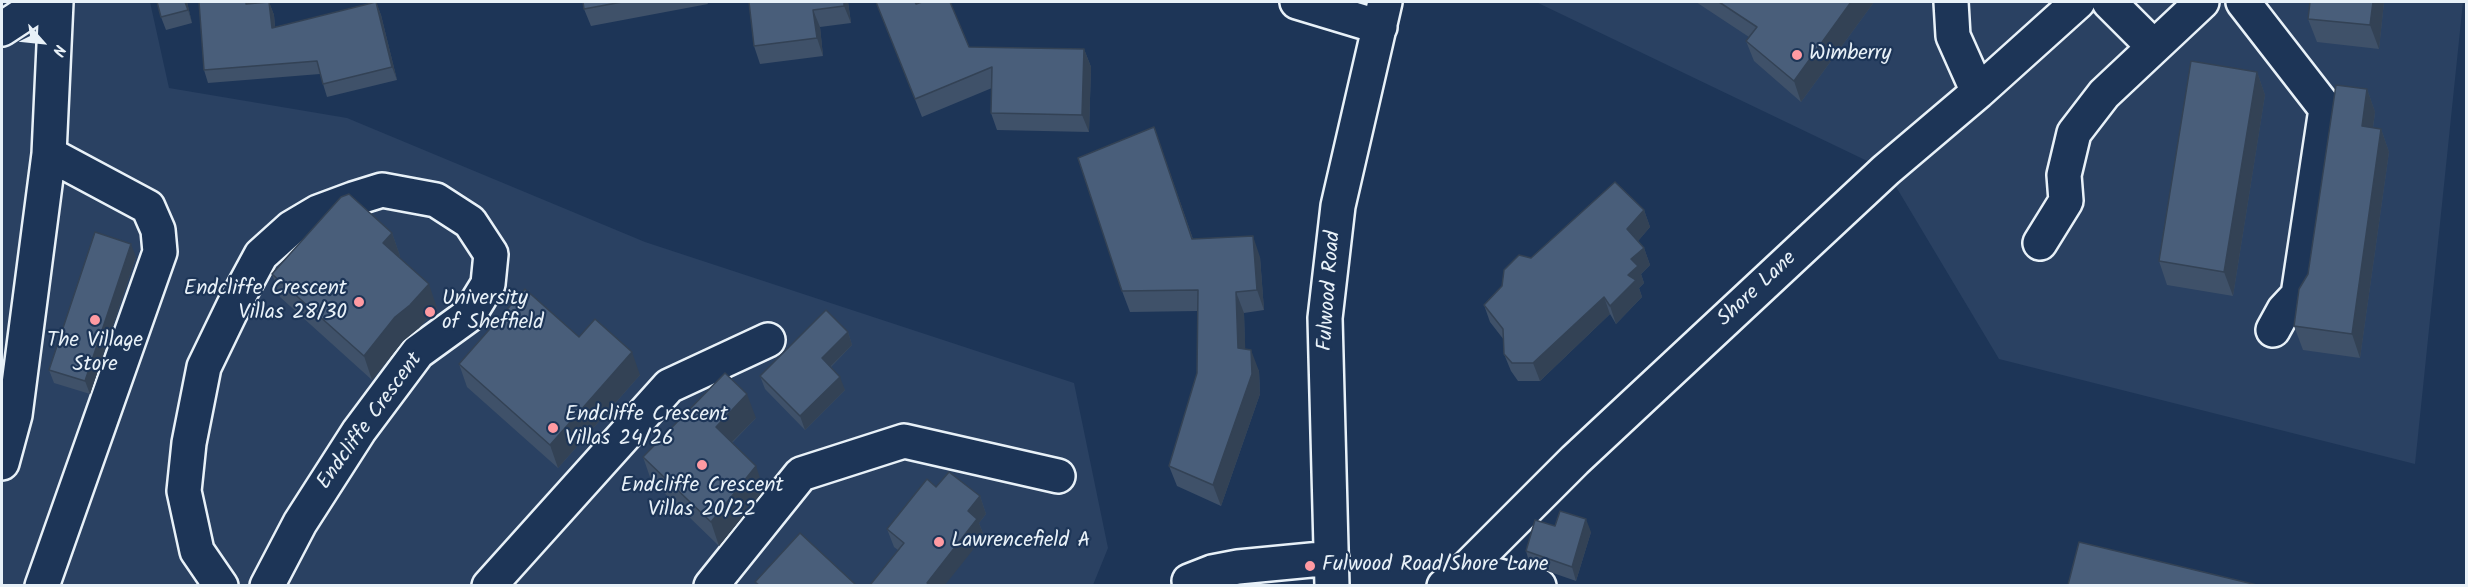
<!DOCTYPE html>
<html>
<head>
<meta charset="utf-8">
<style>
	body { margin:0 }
	#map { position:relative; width:2468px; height:587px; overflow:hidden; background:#1d3557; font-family:Kalam,sans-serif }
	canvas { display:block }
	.frame { position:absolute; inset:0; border:3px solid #e8f1f8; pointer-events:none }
	.north { position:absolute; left:12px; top:12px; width:60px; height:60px; -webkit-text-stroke:4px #1d3557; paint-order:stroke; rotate:117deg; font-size:16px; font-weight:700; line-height:24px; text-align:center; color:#e8f1f8 }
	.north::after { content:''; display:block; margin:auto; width:21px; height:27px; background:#e8f1f8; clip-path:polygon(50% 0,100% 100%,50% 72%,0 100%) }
</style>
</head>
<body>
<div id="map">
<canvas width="2468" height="587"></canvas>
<div class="frame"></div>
<div class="north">N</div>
</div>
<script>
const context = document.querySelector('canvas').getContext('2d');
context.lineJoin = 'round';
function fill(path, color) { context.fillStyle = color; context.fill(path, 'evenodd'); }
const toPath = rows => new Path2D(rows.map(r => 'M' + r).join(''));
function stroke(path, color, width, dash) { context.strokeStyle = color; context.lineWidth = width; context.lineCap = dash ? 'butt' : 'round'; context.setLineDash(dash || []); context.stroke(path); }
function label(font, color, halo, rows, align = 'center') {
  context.font = font + ' Kalam,sans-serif'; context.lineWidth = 4.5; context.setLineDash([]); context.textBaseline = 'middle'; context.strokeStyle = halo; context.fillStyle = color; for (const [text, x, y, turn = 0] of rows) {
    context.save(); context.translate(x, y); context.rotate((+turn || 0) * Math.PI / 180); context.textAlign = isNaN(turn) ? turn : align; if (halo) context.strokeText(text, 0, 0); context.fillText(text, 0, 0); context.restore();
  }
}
fill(toPath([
	[2,2,150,2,169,88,347,118,645,242,1074,383,1108,548,1093,585,2,585],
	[1536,2,2463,2,2415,464,1999,359,1886,170]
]), '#2a4162');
const minor = toPath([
	[1297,2,1380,27],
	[1951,2,1953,36,1978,92],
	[2109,2,2153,46],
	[2243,2,2326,109,2298,295,2284,310,2273,330],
	[2,29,43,2],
	[2040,243,2066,201,2064,175,2074,133,2104,94,2202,2],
	[2,463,15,415,49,154,56,2],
	[1467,568,1539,586],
	[1189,581,1212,572,1238,567,1332,558],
	[42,586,160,252,158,230,148,207,49,154],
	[221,586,197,551,184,491,189,443,204,367,234,305,261,255,291,228,318,212,353,199,382,190,436,200,470,222,491,254,488,284,469,315,418,352,359,431,300,523,267,586],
	[489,586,669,386,768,340],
	[711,586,801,474,904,441,1058,476],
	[1332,586,1325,318,1338,206,1385,2],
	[1444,586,1467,568,1575,460,1886,170,1978,92,2078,2]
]);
stroke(minor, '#e8f1f8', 38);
stroke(minor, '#1d3557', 33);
fill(toPath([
	[157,2,187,2,192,23,166,30,161,17],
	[199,2,250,2,250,4,269,2,274,15,275,27,376,2,381,15,397,80,327,97,320,74,208,83,204,70],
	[583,2,707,2,708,4,591,26,584,9],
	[749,2,848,2,851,23,820,27,823,56,760,64,754,46],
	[876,2,916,4,969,47,1084,49,1091,67,1089,132,997,130,991,113,992,88,922,117],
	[1696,2,1874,2,1801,102,1754,61,1746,41,1749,37],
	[2310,2,2384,2,2379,49,2317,42,2308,19],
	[2257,72,2265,95,2233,296,2167,285,2159,261],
	[2367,89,2375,112,2373,128,2381,129,2389,152,2360,358,2303,350,2294,326,2308,274],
	[1154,127,1193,239,1260,257,1264,310,1244,313,1245,349,1259,371,1260,394,1221,506,1177,486,1169,466,1197,373,1198,311,1130,312,1122,291],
	[1644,210,1650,227,1638,241,1644,248,1650,265,1641,274,1644,283,1639,288,1642,297,1616,324,1610,314,1540,381,1518,381,1511,371,1504,354,1504,340,1490,322,1484,305],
	[392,233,400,256,399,258,437,308,419,328,403,341,372,380,280,297,272,274],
	[136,257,90,394,54,383,49,370],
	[848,332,852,345,831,367,845,390,805,430,765,389,760,376],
	[579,337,640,375,558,468,467,387,459,364],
	[756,418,732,443,764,490,719,546,651,480,643,457],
	[936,487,980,496,986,514,979,523,984,536,898,550,894,547,887,529],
	[1555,526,1591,532,1576,581,1530,565,1526,551]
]), '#3f5169');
fill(toPath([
	[185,2,187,2,192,23,188,10],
	[269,2,274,15,276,41,272,28],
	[376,2,381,15,397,80,392,67],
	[844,2,848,2,851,23,844,6],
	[1851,2,1874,2,1801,102,1794,81],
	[2373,2,2384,2,2379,49,2370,25],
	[813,10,820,27,823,56,817,38],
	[1084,49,1091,67,1089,132,1082,115],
	[2257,72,2265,95,2233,296,2224,272],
	[2367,89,2375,112,2370,149,2362,126],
	[2381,129,2389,152,2360,358,2352,334],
	[1644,210,1650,227,1633,247,1627,229],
	[392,233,400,256,392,266,383,243],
	[1253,236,1260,257,1264,310,1257,290],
	[131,244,136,257,90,394,85,381],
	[1644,248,1650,265,1641,274,1644,283,1639,288,1642,297,1616,324,1610,306,1628,275,1631,259],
	[429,284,437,308,419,328,403,341,372,380,364,356,395,317],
	[1236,292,1244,313,1246,369,1238,348],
	[1604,297,1610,314,1540,381,1533,363],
	[848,332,852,345,826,371,822,358],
	[1251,350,1259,371,1260,394,1221,506,1213,485],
	[632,352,640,375,558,468,550,445],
	[840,377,845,390,805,430,800,416],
	[747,394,756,418,724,450,716,427],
	[756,466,764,490,719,546,711,522],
	[980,496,986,514,979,523,984,536,945,585,928,585,927,583,968,511],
	[1586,519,1591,532,1576,581,1572,567]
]), '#334255');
const building = toPath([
	[157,2,185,2,188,10,161,17,157,2],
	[199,2,246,2,246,4,269,2,272,28,376,2,392,67,323,84,317,61,204,70,199,2],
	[583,2,622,2,584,9,583,2],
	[749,2,844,2,844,6,813,10,817,38,754,46,749,2],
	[876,2,915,2,916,4,922,2,950,2,969,47,1084,49,1082,115,991,113,992,67,915,99,876,2],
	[1719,2,1851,2,1794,81,1746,41,1757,27,1719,2],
	[2310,2,2373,2,2370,25,2308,19,2310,2],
	[2191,61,2257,72,2224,272,2159,261,2191,61],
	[2336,85,2367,89,2362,126,2381,129,2352,334,2294,326,2299,289,2308,274,2336,85],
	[1154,127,1192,239,1253,236,1257,290,1236,292,1238,348,1251,350,1252,374,1213,485,1169,466,1197,373,1198,290,1122,291,1078,158,1154,127],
	[1615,182,1644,210,1627,229,1644,248,1631,259,1638,266,1628,275,1636,280,1610,306,1604,297,1533,363,1512,363,1504,354,1503,329,1484,305,1502,286,1504,270,1519,255,1531,258,1615,182],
	[349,194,392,233,383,243,429,284,410,305,395,317,364,356,272,274,341,197,349,194],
	[95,232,131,244,85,381,49,370,95,232],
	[525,289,579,337,595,319,632,352,550,445,459,364,525,289],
	[826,310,848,332,822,358,840,377,800,416,760,376,826,310],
	[725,373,747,394,716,427,756,466,711,522,643,457,725,373],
	[949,472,980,496,968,511,977,519,927,583,930,585,870,585,904,543,887,529,927,479,936,487,949,472],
	[1560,511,1586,519,1572,567,1526,551,1535,520,1555,526,1560,511],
	[800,533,856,585,759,585,755,582,800,533],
	[2079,542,2257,585,2068,585,2079,542]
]);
fill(building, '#495e7a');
stroke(building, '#334255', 1.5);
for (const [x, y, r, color] of [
	[1797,55,6,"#ff9aa2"],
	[359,302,6,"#ff9aa2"],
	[430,312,6,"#ff9aa2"],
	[95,320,6,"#ff9aa2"],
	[553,428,6,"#ff9aa2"],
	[702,465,6,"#ff9aa2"],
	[939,542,6,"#ff9aa2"],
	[1310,566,6,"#ff9aa2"]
]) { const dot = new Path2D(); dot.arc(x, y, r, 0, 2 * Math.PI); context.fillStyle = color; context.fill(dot); stroke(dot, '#1d3557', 2); }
label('21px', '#e8f1f8', '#1d3557', [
	["Wimberry",1809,55],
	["Endcliffe Crescent",347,290,"right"],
	["Villas 28/30",347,314,"right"],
	["University",442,300],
	["of Sheffield",442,324],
	["The Village",95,342,"center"],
	["Store",95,366,"center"],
	["Endcliffe Crescent",565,416],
	["Villas 24/26",565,440],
	["Endcliffe Crescent",702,487,"center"],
	["Villas 20/22",702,511,"center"],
	["Lawrencefield A",951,542],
	["Fulwood Road/Shore Lane",1322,566]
], 'left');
label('21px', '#e8f1f8', '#1d3557', [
	["Shore Lane",1758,290,-43],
	["Fulwood Road",1331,291,-86],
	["Endcliffe Crescent",371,422,-54]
]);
</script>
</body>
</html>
